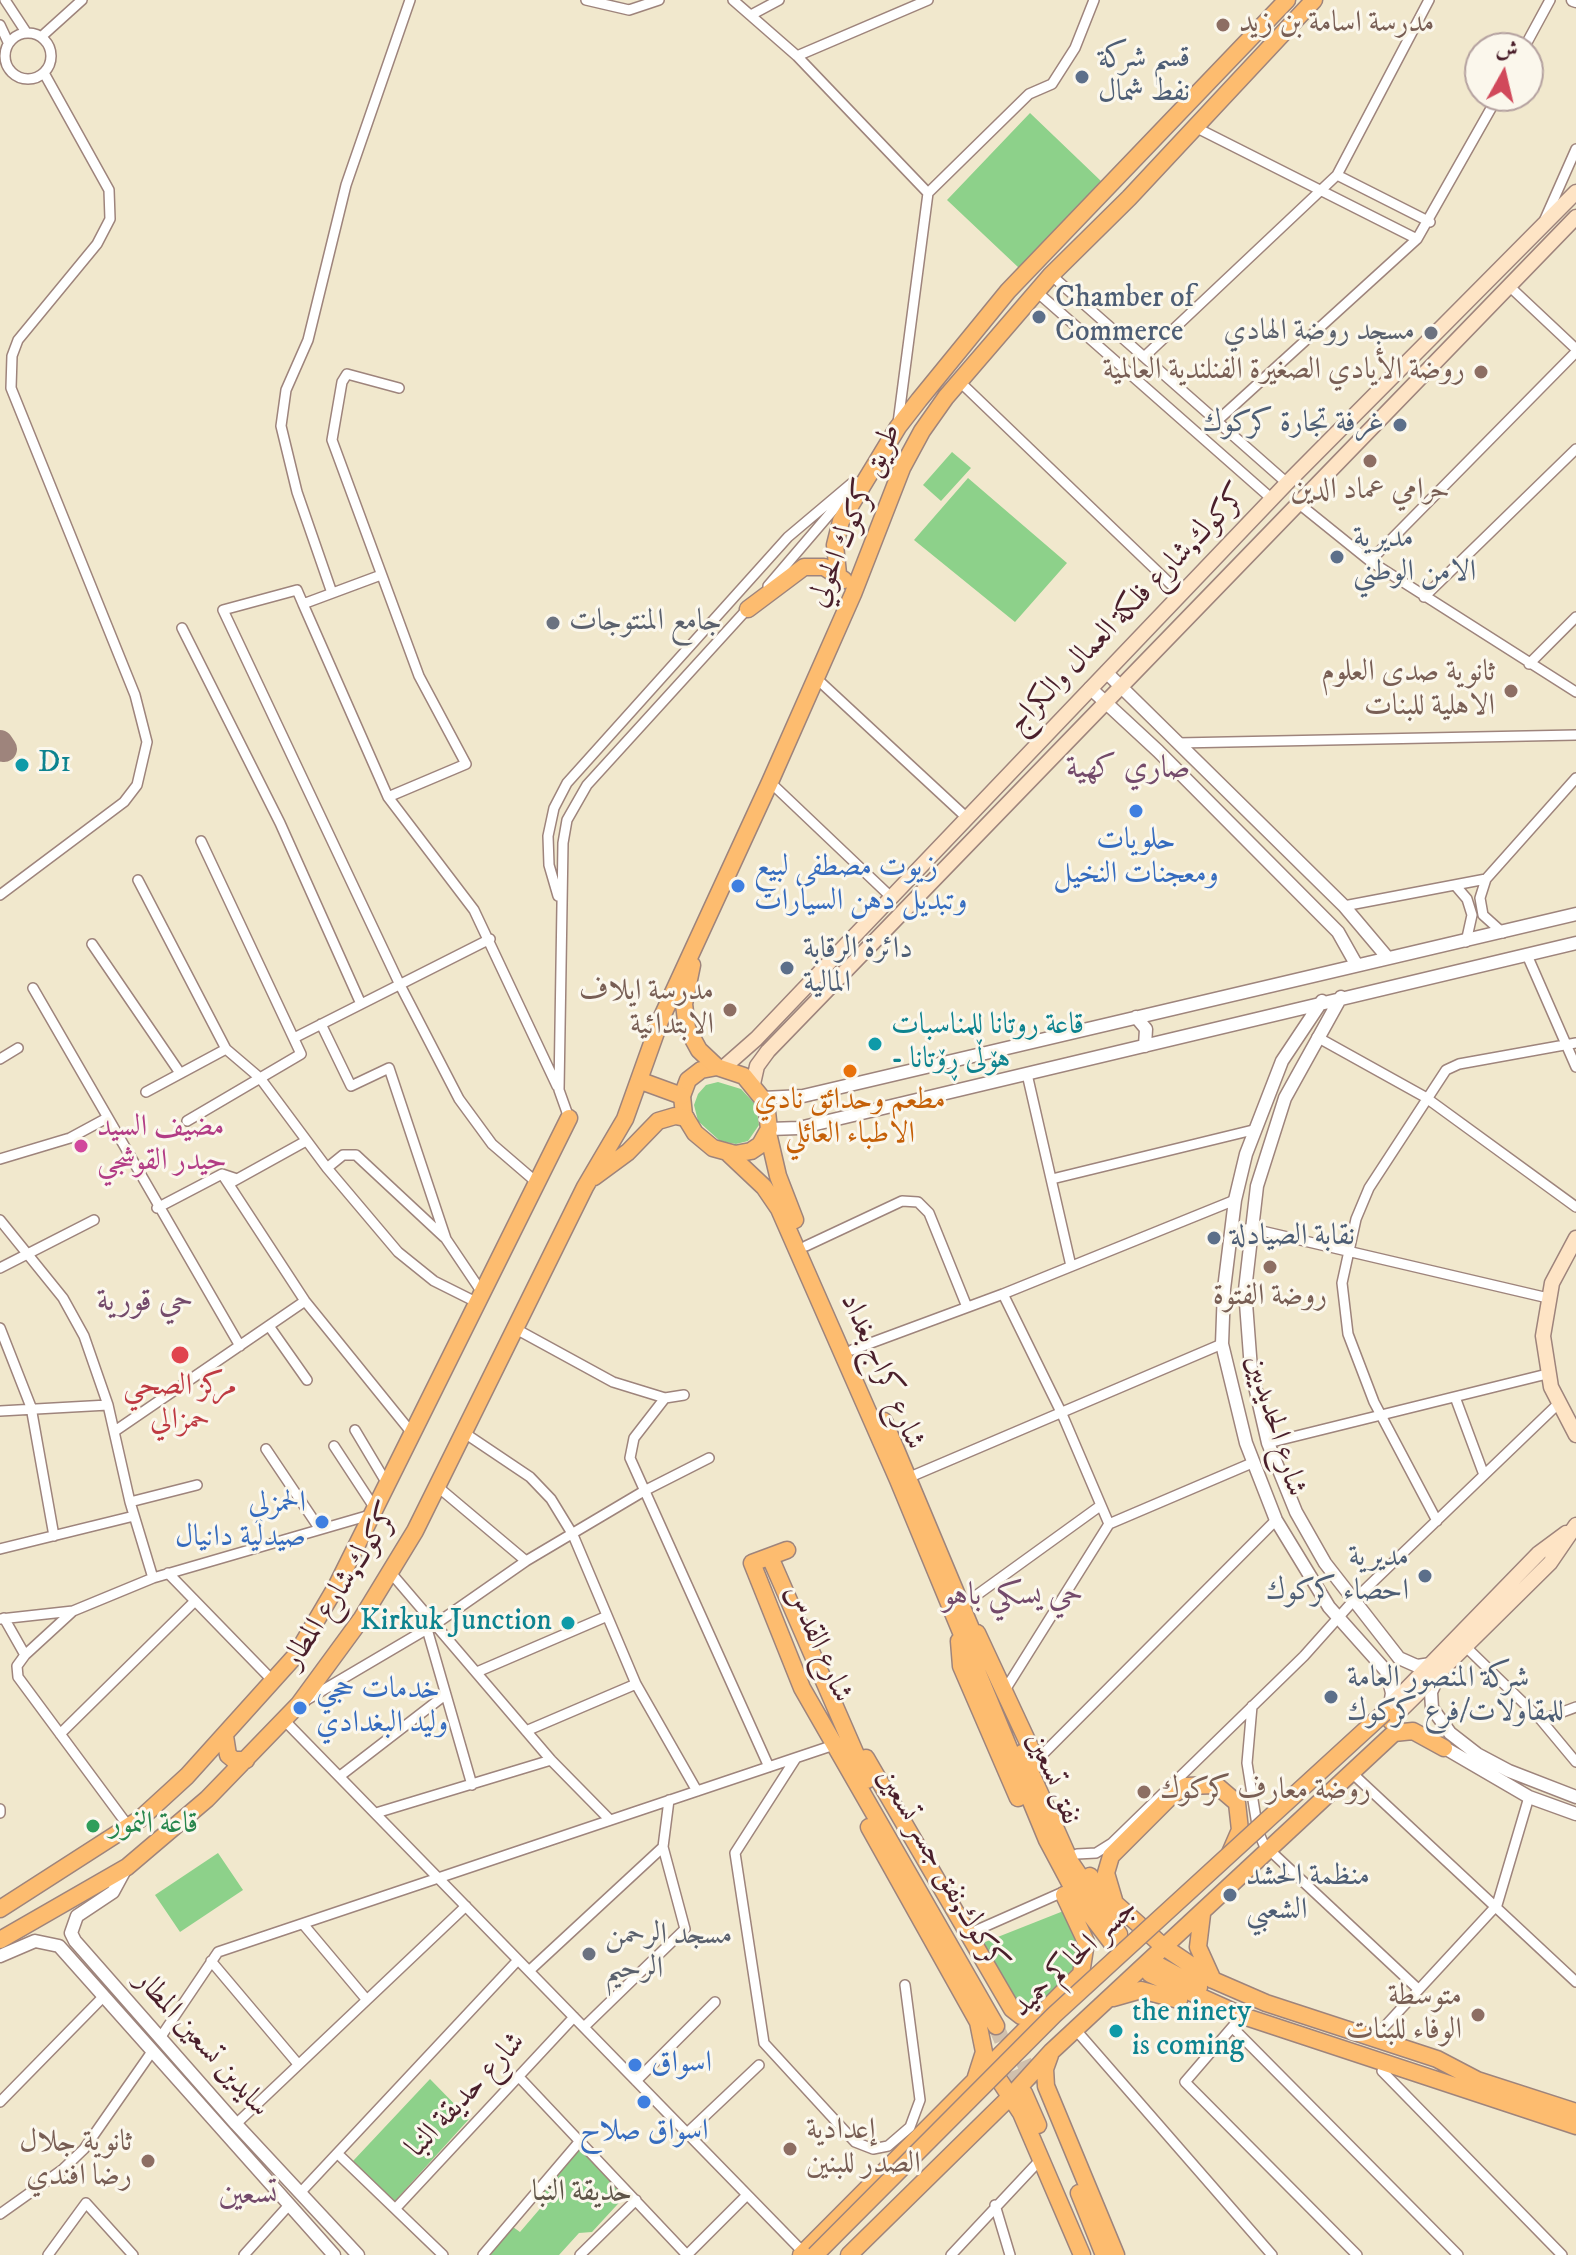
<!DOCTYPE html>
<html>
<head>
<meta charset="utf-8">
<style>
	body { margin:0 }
	#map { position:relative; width:1576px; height:2255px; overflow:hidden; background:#f1e8cd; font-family:"IM FELL DW Pica",Amiri,serif }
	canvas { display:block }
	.north { position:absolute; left:1464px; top:32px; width:80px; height:80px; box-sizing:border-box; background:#fbf7ec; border:2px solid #b4a19f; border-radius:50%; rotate:8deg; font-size:22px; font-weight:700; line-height:32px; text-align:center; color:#4a1f2b }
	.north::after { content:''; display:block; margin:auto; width:28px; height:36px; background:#d1495b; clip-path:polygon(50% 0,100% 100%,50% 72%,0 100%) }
</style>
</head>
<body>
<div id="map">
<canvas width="1576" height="2255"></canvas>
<div class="north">ش</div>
</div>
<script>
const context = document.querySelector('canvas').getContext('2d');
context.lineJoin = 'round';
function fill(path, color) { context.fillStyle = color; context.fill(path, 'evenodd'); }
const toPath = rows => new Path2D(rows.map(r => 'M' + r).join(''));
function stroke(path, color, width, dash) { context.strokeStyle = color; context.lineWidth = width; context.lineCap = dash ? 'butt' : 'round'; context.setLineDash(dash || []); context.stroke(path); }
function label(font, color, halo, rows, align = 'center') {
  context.font = font + ' "IM FELL DW Pica",Amiri,serif'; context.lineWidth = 6; context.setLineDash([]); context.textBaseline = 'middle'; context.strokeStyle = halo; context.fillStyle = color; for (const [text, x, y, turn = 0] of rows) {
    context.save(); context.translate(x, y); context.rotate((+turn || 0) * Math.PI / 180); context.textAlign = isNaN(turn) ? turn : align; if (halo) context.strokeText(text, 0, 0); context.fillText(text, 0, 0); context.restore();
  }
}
fill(toPath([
	[1030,113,1102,182,1019,268,947,200],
	[952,452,971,468,941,501,923,485],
	[968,478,1067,563,1015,622,914,540],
	[718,1082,741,1089,756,1105,759,1125,748,1141,736,1144,720,1141,698,1121,694,1105,698,1094,706,1085],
	[218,1853,243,1890,180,1932,155,1895],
	[1066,1910,1086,1950,1037,2019,1021,2016,980,1944],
	[430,2079,469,2119,394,2202,353,2161],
	[582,2146,628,2193,592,2232,579,2233,559,2255,489,2255,513,2227,520,2232,550,2197,542,2189]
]), '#8dd18a');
stroke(toPath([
	[0,743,4,749]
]), '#9e847c', 26);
stroke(toPath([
	[996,2026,1024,2093],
	[1014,2039,1034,2085]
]), '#d0c0ad', 16, [16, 8]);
const minor = toPath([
	[5,0,26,32],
	[586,0,629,10,659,0],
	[733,0,797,56,928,193],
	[751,15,779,0],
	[0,25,8,42],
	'5 56a23 23 0 1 1 46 0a23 23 0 1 1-46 0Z',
	[41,37,82,0],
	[1524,48,1550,0],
	[797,56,928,0],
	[1195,127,1417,239],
	[1337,175,1430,222],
	[1545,219,1576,149],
	[1051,275,1287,483],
	[1508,285,1576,349],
	[1037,292,1272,499],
	[1144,357,1337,175,1429,0],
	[959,381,1182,595],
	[1217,421,1417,239,1498,96],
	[898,423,928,193,1029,94,1052,84,1075,48,1094,0],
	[1298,503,1370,561,1576,692],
	[1370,561,1576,352],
	[381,575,303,604,388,797,474,910,557,1086],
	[768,586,857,482],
	[332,593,297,492,281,426,286,390,308,340,346,185,410,0],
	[1424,597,1576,449],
	[303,604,297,590,223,610,400,985,459,1099,492,1144,535,1181],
	[182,628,280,823,361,1004],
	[1529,664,1576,617],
	[816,678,966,817],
	[1178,743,1576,735],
	[770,782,891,897],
	[388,797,466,764,419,676,332,440,342,382,347,374,399,388],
	[1486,879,1480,898,1483,915,1503,933],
	[138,880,226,1049,260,1078,327,1168,398,1252,434,1281,476,1302],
	[1455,885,1467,899,1472,915,1466,942],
	[0,895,124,802,137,785,147,742,135,695,11,388,12,356,18,340,97,244,110,219,109,190,44,73],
	[558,896,549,865,548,836,554,808,567,783,788,537,852,483],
	[1344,906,1486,879,1576,778],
	[92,944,180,1073],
	[1527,955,1576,1067],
	[33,988,240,1346],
	[321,1024,351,1086,389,1068,446,1239,481,1291],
	[1317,1037,1425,1097,1576,1207],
	[294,1038,490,939],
	[0,1059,18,1048],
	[1027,1074,1071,1266],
	[146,1092,226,1049],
	[569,1118,559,1090,563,843,567,820,587,785,750,606],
	[187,1121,301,1054,201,841],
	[0,1159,70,1138,107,1118],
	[327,1168,343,1155,356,1155,444,1237],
	[222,1174,305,1301,411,1432],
	[1052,1179,1253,1130],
	[232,1182,306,1141],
	[157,1208,222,1174,237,1179],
	[0,1220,63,1298,84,1336,108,1405,130,1502,153,1578],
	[1249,1228,1548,1298],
	[806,1246,902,1201,918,1202,929,1213,967,1307],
	[0,1268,94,1220],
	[1003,1294,1062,1414,1109,1524,1005,1690],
	[269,1326,307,1380],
	[0,1328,31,1407,54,1536],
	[516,1329,613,1382,665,1398],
	[852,1350,1003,1294,1235,1200],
	[684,1395,665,1398,634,1438,630,1458,769,1767],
	[1455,1397,1484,1475],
	[0,1411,108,1405],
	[355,1430,386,1482],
	[115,1431,305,1301],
	[466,1434,530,1477,551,1499,573,1535,636,1684,697,1791],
	[1268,1443,1547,1374],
	[334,1446,374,1507],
	[266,1449,319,1528],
	[910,1477,1222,1344],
	[438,1487,526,1561],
	[130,1502,197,1485],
	[1437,1521,1374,1402,1348,1334,1342,1283,1356,1219,1369,1188,1446,1070,1459,1064,1576,1043],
	[1109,1524,1252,1463],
	[0,1549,134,1516],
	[168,1573,274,1682],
	[391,1573,551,1760,610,1820],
	[963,1605,1100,1506],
	[73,1611,25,1655,17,1666,18,1677,129,1827],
	[4,1618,25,1655],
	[0,1619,73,1611,153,1578,370,1515],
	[427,1629,472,1785],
	[1466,1647,1541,1720,1576,1762],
	[477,1672,605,1617],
	[308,1699,437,1623,526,1561,644,1491,709,1458],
	[1252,1706,1247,1763,1258,1831,1264,1845,1418,1989],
	[284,1720,803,2252],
	[1541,1720,1576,1707],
	[526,1731,636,1684],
	[60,1734,195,1601],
	[796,1758,735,1853,764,2043,855,2142,873,2149,888,2146,910,2127,920,2100,905,1985],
	[1036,1761,1276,1520],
	[1353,1774,1576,1982],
	[340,1776,445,1695],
	[0,1809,0,1813],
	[376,1813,551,1760],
	[1077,1854,1096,1853,1112,1843,1304,1656,1354,1600,1558,1404],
	[303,1924,366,1999],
	[968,1934,1063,1892],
	[211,1961,298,2064],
	[529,1971,663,1847],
	[1235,2024,1185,2082,1357,2255],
	[584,2027,685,1929,663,1847,669,1800],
	[1075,2029,1272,2255],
	[1234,2029,1458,2255],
	[160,2038,218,1952,834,1745],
	[1374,2038,1497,1905,1529,1797],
	[1382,2071,1562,2255],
	[519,2077,687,2255],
	[636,2081,715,2002],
	[0,2102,103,1997],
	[236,2124,466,1906],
	[687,2133,759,2065],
	[338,2154,443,2255],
	[300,2193,518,1960],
	[995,2205,1010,2255],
	[396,2208,574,2017],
	[0,2214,62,2170,84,2149,151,2053],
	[48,2255,86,2203,133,2255],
	[244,2255,289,2205],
	[483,2255,580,2141],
	[580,2255,636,2200],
	[687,2255,747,2195],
	[951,2255,1041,2159]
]);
const tertiary = toPath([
	[1573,0,1576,1],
	[1106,672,1344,906,1387,957],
	[1090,688,1158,751,1338,932,1356,964],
	[1341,997,1285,1098,1257,1186,1245,1290,1251,1369,1268,1443,1296,1512,1325,1563,1399,1658,1417,1666,1431,1664],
	[1322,1001,1282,1061,1246,1154,1235,1200,1224,1289,1222,1344,1246,1443,1276,1520,1329,1607,1387,1672,1392,1693,1390,1706],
	[1136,1017,1146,1029,1145,1046],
	[763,1098,803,1096,1576,914],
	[769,1129,799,1128,1576,943],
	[1439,1675,1431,1692,1432,1708,1450,1733,1477,1754,1509,1771,1576,1797],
	[1438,1744,1529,1797,1576,1814],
	[126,1868,113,1892,77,1916,71,1933,75,1941,236,2124,358,2255],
	[0,1956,35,1941,59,1946,334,2255]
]);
const secondary = toPath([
	[723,1068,756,1039,1287,483,1576,192],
	[753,1084,757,1066,768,1051,1576,217],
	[1576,1238,1552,1283,1543,1336,1551,1387,1576,1435],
	[1390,1706,1539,1553,1566,1533],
	[1395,1716,1550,1563,1576,1525]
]);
const primary = toPath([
	[717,1067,744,1076,766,1103,769,1129,760,1145,751,1151,735,1154,713,1148,695,1133,684,1115,682,1096,688,1080,701,1070,717,1067],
	[768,1133,778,1176,795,1220],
	[729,1154,764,1187,779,1209,898,1480,1047,1840,1079,1900,1111,1942],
	[884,1421,977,1643],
	[787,1550,752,1563,802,1688,996,2026],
	[770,1557,867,1780],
	[977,1633,1038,1764],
	[959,1641,961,1666,1018,1798],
	[1391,1721,1395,1716],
	[1022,1753,1071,1863,1119,1934],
	[866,1758,1012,2009,1021,2016,1037,2019],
	[869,1827,978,2022,984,2052,976,2077],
	[1090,1876,1098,1888,1164,1947,1213,1980,1266,2003,1437,2059,1479,2081],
	[1114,1900,1106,1873,1111,1856,1170,1797,1186,1786,1216,1785,1237,1803,1240,1830,1230,1853],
	[1202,1914,1198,1947,1212,1978],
	[1158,1965,1199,1987],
	[1150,1974,1243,2016,1576,2126],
	[1113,1998,1141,1990,1179,2000],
	[1050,2055,1045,2069,1046,2086,1116,2255],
	[988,2063,1021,2113,1082,2255],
	[1471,2078,1576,2112],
	[1024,2093,1038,2125],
	[1079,2193,1104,2255],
	[801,2255,1081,1974,1086,1942,1064,1895],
	[849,2255,1012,2095,1052,2051,1394,1733,1413,1731,1444,1748]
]);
const trunk = toPath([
	[838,574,835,545,841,521,898,427,919,400,1008,291,1287,0],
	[748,609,804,567,824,567,844,580],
	[692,965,684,1004,687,1028,699,1050,717,1067],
	[641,1081,682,1096],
	[594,1177,628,1152,658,1121,675,1116,686,1118],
	[225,1736,228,1755,234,1760,246,1760],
	[0,1909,140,1819,187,1776,296,1655,336,1587,569,1118],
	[0,1940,127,1867,207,1799,299,1704,362,1618,415,1531,585,1187,625,1119,660,1021,770,782,853,594,902,468,922,431,946,397,1051,275,1129,198,1314,0]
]);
stroke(minor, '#9e847c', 12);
stroke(tertiary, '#9e847c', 15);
stroke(secondary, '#9e847c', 17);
stroke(primary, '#9e847c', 19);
stroke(trunk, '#9e847c', 19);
stroke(minor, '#fff', 9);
stroke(tertiary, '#fff', 12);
stroke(secondary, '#fee4c5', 14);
stroke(primary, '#fdbc6f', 16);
stroke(trunk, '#fdbc6f', 16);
const primaryBridge = toPath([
	[815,2255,1054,2015,1384,1713]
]);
stroke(primaryBridge, '#9e847c', 19, []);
stroke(primaryBridge, '#fdbc6f', 16);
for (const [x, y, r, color] of [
	[1223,25,8,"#8d6e63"],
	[1082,77,8,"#5c6f8a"],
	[1039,317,8,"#5c6f8a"],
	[1431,333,8,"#6b7280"],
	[1481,372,8,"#8d6e63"],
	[1400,425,8,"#5c6f8a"],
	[1370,461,8,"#8d6e63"],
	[1337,557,8,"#5c6f8a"],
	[553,623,8,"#6b7280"],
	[1511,691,8,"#8d6e63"],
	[22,765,8,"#0f9aa8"],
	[1136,811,8,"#3f7fe0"],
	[738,886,8,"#3f7fe0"],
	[787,968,8,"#5c6f8a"],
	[730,1010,8,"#8d6e63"],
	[875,1044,8,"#0f9aa8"],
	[850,1071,8,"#e8710a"],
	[81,1146,8,"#d1479c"],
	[1214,1238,8,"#5c6f8a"],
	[1270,1267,8,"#8d6e63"],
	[180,1355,10,"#e0444e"],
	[322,1522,8,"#3f7fe0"],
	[1425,1576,8,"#5c6f8a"],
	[568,1623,8,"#0f9aa8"],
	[1331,1697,8,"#5c6f8a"],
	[300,1708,8,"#3f7fe0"],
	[1144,1792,8,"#8d6e63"],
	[93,1826,8,"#2e9e5b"],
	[1230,1895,8,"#5c6f8a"],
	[589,1954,8,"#6b7280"],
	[1478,2015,8,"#8d6e63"],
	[1116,2031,8,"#0f9aa8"],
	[635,2065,8,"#3f7fe0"],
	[644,2102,8,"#3f7fe0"],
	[790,2149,8,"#8d6e63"],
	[148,2161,8,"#8d6e63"]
]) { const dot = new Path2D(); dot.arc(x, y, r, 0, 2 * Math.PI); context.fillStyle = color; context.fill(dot); stroke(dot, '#fbf7ec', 3); }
label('30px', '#785e54', '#fbf7ec', [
	["مدرسة اسامة بن زيد",1239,25,"left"],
	["روضة الأيادي الصغيرة الفنلندية العالمية",1465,372],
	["حرامي عماد الدين",1370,492,"center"],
	["ثانوية صدى العلوم",1495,674],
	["الاهلية للبنات",1495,708],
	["مدرسة ايلاف",714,993],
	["الابتدائية",714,1027],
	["روضة الفتوة",1270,1298,"center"],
	["روضة معارف كركوك",1160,1792,"left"],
	["متوسطة",1462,1998],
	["الوفاء للبنات",1462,2032],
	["إعدادية",806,2132,"left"],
	["الصدر للبنين",806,2166,"left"],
	["ثانوية جلال",132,2144],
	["رضا افندي",132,2178]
], 'right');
label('30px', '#4e5e75', '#fbf7ec', [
	["قسم شركة",1098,60],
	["نفط شمال",1098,94],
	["Chamber of",1055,300],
	["Commerce",1055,334],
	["غرفة تجارة كركوك",1384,425,"right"],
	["مديرية",1353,540],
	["الامن الوطني",1353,574],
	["دائرة الرقابة",803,951],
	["المالية",803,985],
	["نقابة الصيادلة",1230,1238],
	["مديرية",1409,1559,"right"],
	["احصاء كركوك",1409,1593,"right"],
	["شركة المنصور العامة",1347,1680],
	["للمقاولات/فرع كركوك",1347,1714],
	["منظمة الحشد",1246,1878],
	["الشعبي",1246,1912]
], 'left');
label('30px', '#5b616d', '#fbf7ec', [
	["مسجد روضة الهادي",1415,333,"right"],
	["جامع المنتوجات",569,623],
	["مسجد الرحمن",605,1937],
	["الرحيم",605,1971]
], 'left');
label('30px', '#4a1f2b', '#fbf7ec', [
	["طريق كركوك الحولي",856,516,-67],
	["كركوك,شارع فلكة العمال والكراج",1129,610,-46],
	["شارع كراج بغداد",881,1372,66],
	["شارع الحديديين",1274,1426,73],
	["كركوك,شارع المطار",343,1587,-57],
	["شارع القدس",817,1644,66],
	["نفق تسعين",1052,1779,67],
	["كركوك,نفق جسر تسعين",940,1871,60],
	["جسر الحاكم حميد",1076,1959,-43],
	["سايدين تسعين المطار",201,2045,48],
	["شارع حديقة النبا",467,2096,-47]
]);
label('30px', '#0d838f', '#fbf7ec', [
	["D1",38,765],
	["قاعة روتانا للمناسبات",891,1027],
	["- هۆڵی ڕۆتانا",891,1061],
	["Kirkuk Junction",552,1623,"right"],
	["the ninety",1132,2014],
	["is coming",1132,2048]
], 'left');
label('30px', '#366cbe', '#fbf7ec', [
	["حلويات",1136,842,"center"],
	["ومعجنات النخيل",1136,876,"center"],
	["زيوت مصطفى لبيع",754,869],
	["وتبديل دهن السيارات",754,903],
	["الحمزلي",306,1505,"right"],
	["صيدلية دانيال",306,1539,"right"],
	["خدمات حجي",316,1691],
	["وليد البغدادي",316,1725],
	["اسواق",651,2065],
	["اسواق صلاح",644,2133,"center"]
], 'left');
label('30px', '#c56008', '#fbf7ec', [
	["مطعم وحدائق نادي",850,1102],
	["الاطباء العائلي",850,1136]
]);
label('30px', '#b23c85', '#fbf7ec', [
	["مضيف السيد",97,1129],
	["حيدر القوشجي",97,1163]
], 'left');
label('30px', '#be3a42', '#fbf7ec', [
	["مركز الصحي",180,1388],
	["حمزالي",180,1422]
]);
label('30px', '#27864d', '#fbf7ec', [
	["قاعة النمور",109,1826]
], 'left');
label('30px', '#5e5448', '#fbf7ec', [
	["حديقة النبا",582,2194]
]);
label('32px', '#744b6b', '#fbf7ec', [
	["صاري كهية",1128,770],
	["حي قورية",145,1303],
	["حي يسكي باهو",1013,1597],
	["تسعین",248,2196]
]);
</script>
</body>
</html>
